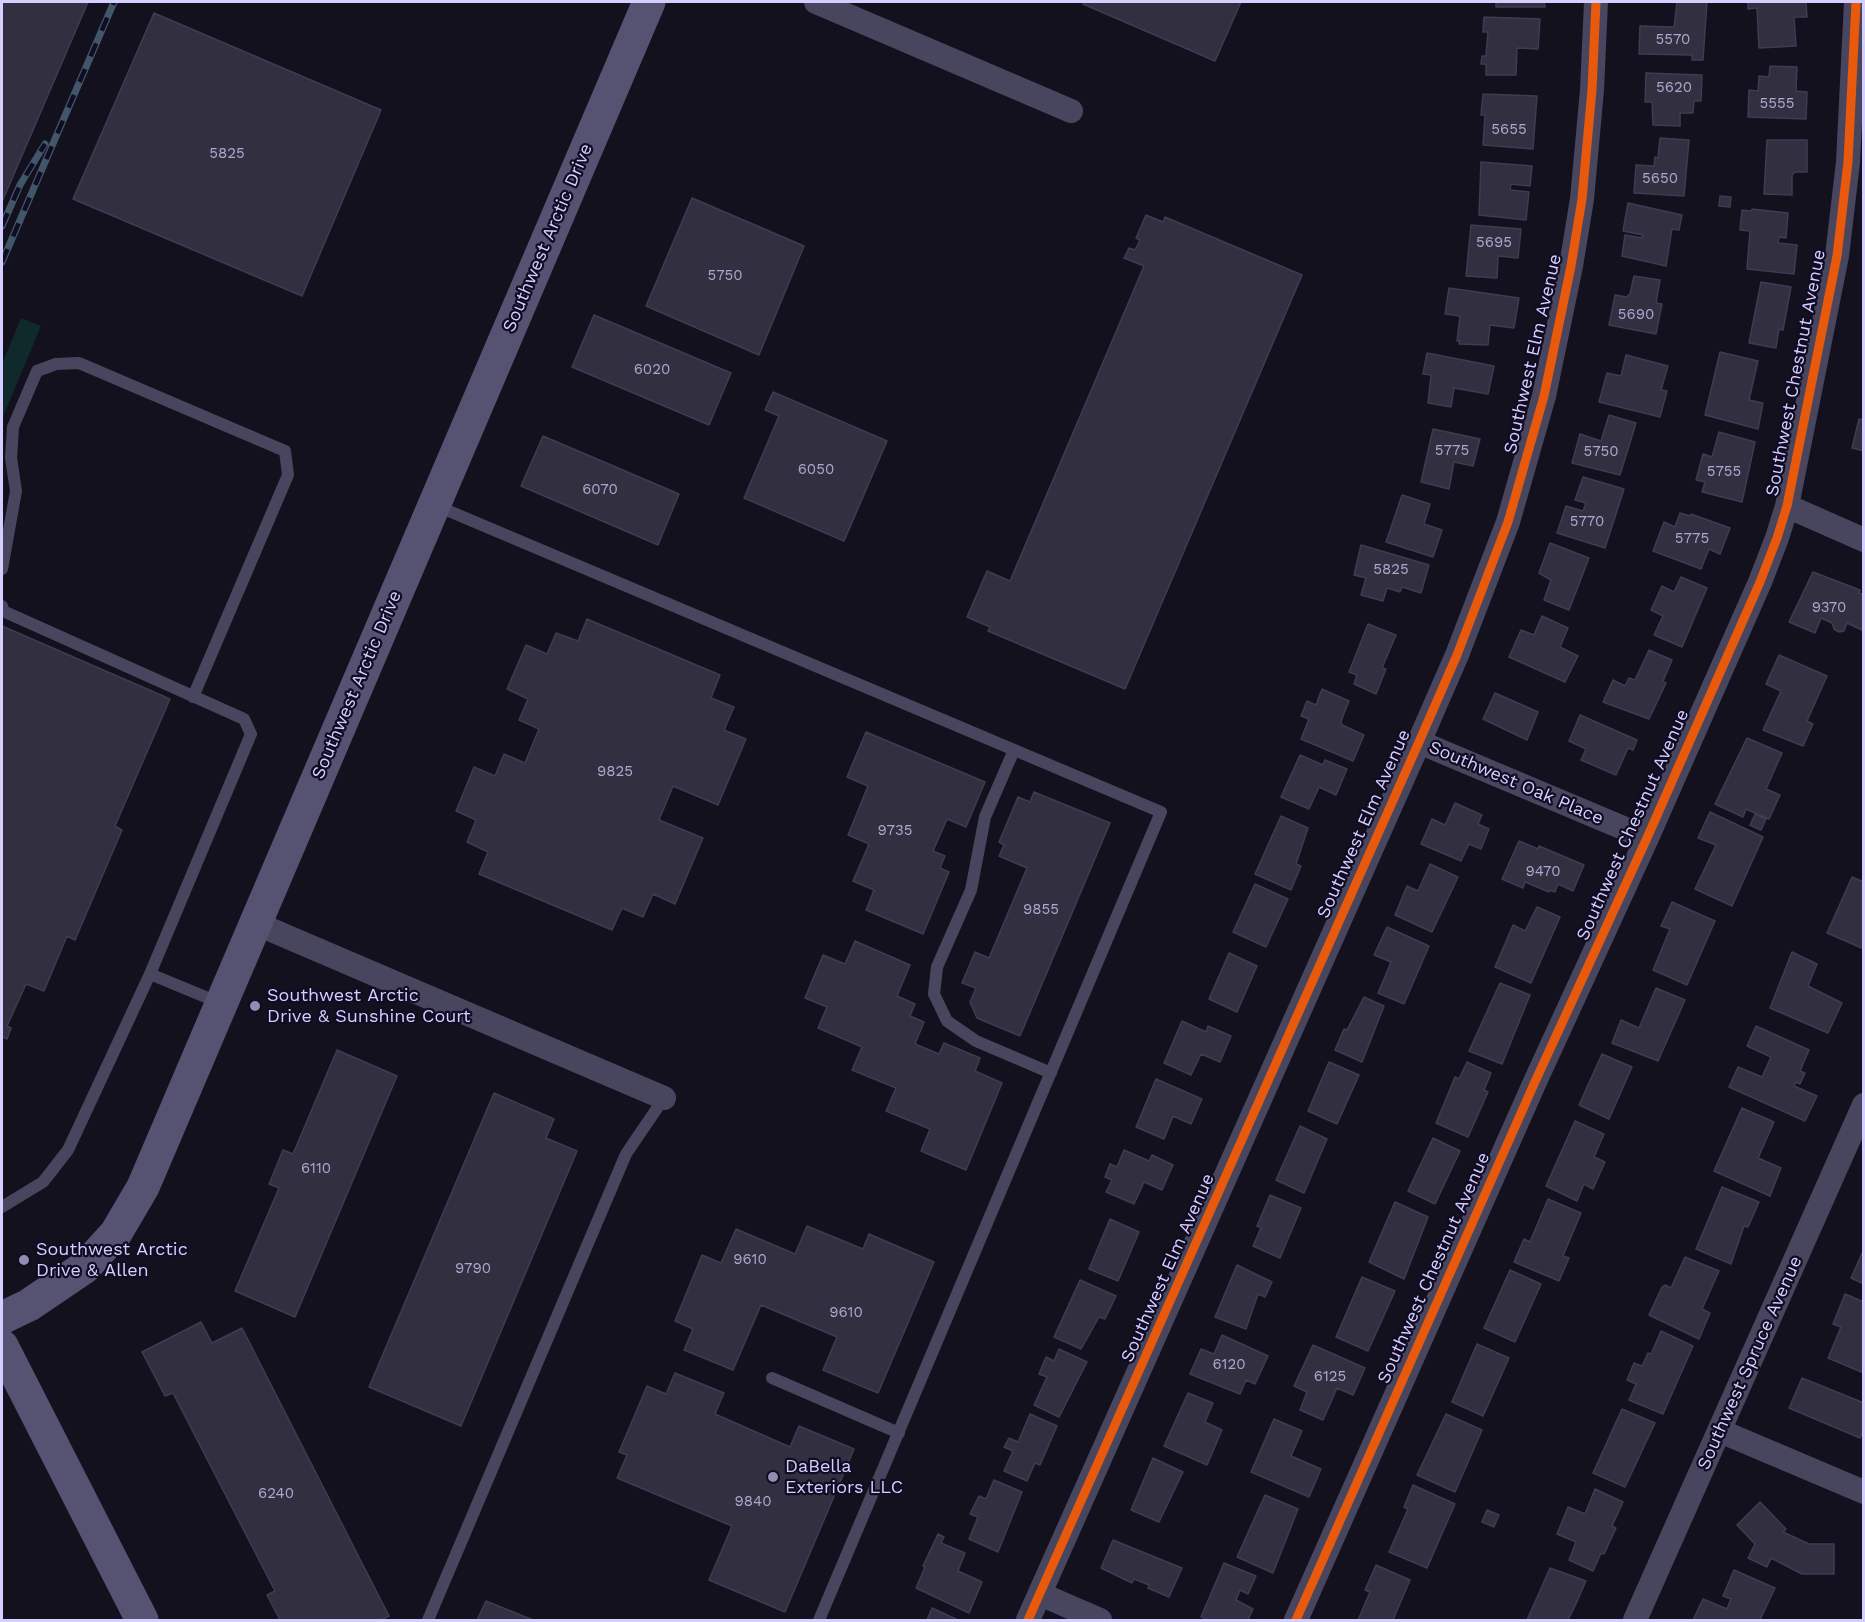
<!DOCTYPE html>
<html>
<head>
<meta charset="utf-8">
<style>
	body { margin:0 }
	#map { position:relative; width:1865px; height:1622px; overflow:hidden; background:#14111e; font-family:"Work Sans",sans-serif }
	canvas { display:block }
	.frame { position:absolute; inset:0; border:3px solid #d5cfff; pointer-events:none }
</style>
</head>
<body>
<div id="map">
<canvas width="1865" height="1622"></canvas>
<div class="frame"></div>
</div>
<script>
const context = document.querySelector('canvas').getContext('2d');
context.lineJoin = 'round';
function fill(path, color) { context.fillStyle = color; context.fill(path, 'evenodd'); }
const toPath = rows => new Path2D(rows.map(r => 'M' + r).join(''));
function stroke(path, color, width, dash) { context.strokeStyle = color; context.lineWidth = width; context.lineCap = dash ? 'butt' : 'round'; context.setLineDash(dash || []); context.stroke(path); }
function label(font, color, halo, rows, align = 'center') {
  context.font = font + ' "Work Sans",sans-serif'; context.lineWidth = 4.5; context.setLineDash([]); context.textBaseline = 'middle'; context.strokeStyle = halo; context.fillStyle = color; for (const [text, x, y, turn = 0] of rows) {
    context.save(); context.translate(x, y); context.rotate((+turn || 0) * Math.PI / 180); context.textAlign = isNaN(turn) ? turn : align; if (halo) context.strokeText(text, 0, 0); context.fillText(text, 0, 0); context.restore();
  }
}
fill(toPath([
	[21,318,41,326,2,419,2,364]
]), '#10292b');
const building = toPath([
	[2,2,88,2,2,202,2,2],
	[1084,2,1241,2,1215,61,1083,4,1084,2],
	[1496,2,1544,2,1545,7,1496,7,1496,2],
	[1677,2,1707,2,1703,60,1692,60,1692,55,1639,54,1640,26,1674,27,1677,2],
	[1748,2,1806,2,1807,17,1794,17,1796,46,1759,48,1757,8,1748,9,1748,2],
	[154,13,381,110,302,296,73,199,154,13],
	[1484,17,1540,19,1538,49,1517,48,1516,75,1486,75,1486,64,1481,64,1482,56,1486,56,1488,32,1483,32,1484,17],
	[1770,66,1797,67,1796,91,1807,92,1806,119,1748,117,1749,90,1758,91,1759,76,1769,77,1770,66],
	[1646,73,1702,75,1701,101,1694,101,1693,113,1680,113,1680,126,1653,125,1652,102,1645,102,1646,73],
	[1483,94,1537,96,1533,149,1483,145,1485,115,1481,115,1483,94],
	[1660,138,1689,140,1684,196,1634,193,1636,165,1654,166,1655,157,1658,158,1660,138],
	[1767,140,1807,140,1807,172,1795,172,1792,175,1792,195,1764,194,1767,140],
	[1481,162,1532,166,1530,186,1511,184,1510,190,1529,192,1526,220,1479,215,1481,162],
	[1720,196,1731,197,1730,207,1719,206,1720,196],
	[692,198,804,246,759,355,646,306,692,198],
	[1628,203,1682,215,1679,230,1672,229,1666,266,1622,256,1625,235,1642,238,1643,235,1623,231,1628,203],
	[1752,209,1788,213,1786,238,1779,237,1778,243,1797,245,1794,274,1747,269,1750,231,1740,230,1742,210,1751,211,1752,209],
	[1146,215,1163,222,1165,217,1302,275,1125,689,988,631,990,627,967,617,987,571,1010,581,1144,266,1124,258,1129,248,1135,250,1140,240,1136,238,1146,215],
	[1471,225,1521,229,1518,258,1498,256,1497,278,1466,276,1471,225],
	[1634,276,1660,280,1656,303,1662,304,1656,334,1609,325,1615,295,1626,297,1630,294,1634,276],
	[1761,282,1791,287,1783,330,1779,329,1776,348,1749,343,1761,282],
	[1449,288,1519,298,1514,328,1490,325,1488,345,1459,344,1460,341,1457,341,1460,316,1445,314,1449,288],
	[594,315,731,373,709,425,572,367,594,315],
	[1720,352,1758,361,1749,400,1763,403,1758,429,1705,415,1720,352],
	[1427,353,1494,366,1488,394,1454,388,1451,407,1428,403,1431,375,1423,374,1427,353],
	[1626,355,1668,366,1661,390,1667,391,1660,417,1599,402,1607,373,1621,376,1626,355],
	[773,392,887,441,844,541,744,498,779,416,765,410,773,392],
	[1609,415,1636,423,1620,475,1572,463,1580,434,1601,441,1609,415],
	[1859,419,1864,420,1864,451,1852,448,1859,419],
	[1433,429,1480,439,1473,466,1454,462,1449,489,1421,482,1433,429],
	[1719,432,1755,442,1742,502,1702,492,1705,482,1696,480,1703,454,1712,457,1719,432],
	[543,436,679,494,658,545,521,486,543,436],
	[1583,477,1624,489,1605,548,1557,533,1566,506,1583,511,1586,503,1575,500,1583,477],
	[1402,495,1430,504,1424,524,1442,530,1433,557,1386,542,1402,495],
	[1680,513,1690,516,1691,514,1730,528,1720,554,1709,549,1701,569,1653,551,1664,522,1675,527,1680,513],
	[1550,543,1589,558,1569,610,1544,600,1551,580,1539,573,1550,543],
	[1361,545,1429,565,1421,593,1402,587,1400,592,1387,588,1383,601,1361,595,1366,578,1354,575,1361,545],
	[1813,572,1860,590,1859,593,1864,595,1864,631,1847,623,1844,631,1839,632,1834,629,1832,623,1821,618,1815,633,1789,622,1813,572],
	[1681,577,1707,588,1682,647,1654,635,1663,616,1651,610,1662,586,1674,592,1681,577],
	[1542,616,1568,628,1560,647,1578,656,1565,682,1509,657,1521,630,1534,635,1542,616],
	[587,619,720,675,711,698,734,707,724,730,746,739,718,805,673,786,659,820,703,838,675,904,653,894,643,917,622,908,612,930,479,874,488,852,467,842,476,820,456,811,474,767,495,776,504,754,525,763,539,729,519,720,528,699,507,689,526,645,547,654,556,633,578,641,587,619],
	[1368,624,1396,635,1382,668,1386,669,1376,694,1354,684,1357,675,1349,672,1368,624],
	[2,626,170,699,115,826,122,830,75,940,67,936,44,991,26,984,7,1026,11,1028,7,1039,3,1037,2,1040,2,626],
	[1649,650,1672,660,1663,681,1666,683,1649,719,1603,702,1613,680,1625,686,1629,678,1635,680,1649,650],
	[1779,655,1827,676,1807,721,1813,724,1803,746,1763,730,1781,691,1766,684,1779,655],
	[1322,689,1349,701,1341,721,1342,725,1364,735,1353,761,1301,739,1309,719,1301,716,1307,701,1316,705,1322,689],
	[1495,693,1538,712,1527,740,1483,719,1495,693],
	[1580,715,1637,740,1633,750,1628,748,1616,775,1581,760,1586,749,1569,741,1580,715],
	[866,732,985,782,966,827,947,819,933,851,945,856,940,868,949,872,923,934,866,910,874,890,853,881,869,844,848,835,868,786,847,777,866,732],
	[1747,738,1782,753,1766,789,1780,795,1769,819,1746,809,1743,817,1715,804,1747,738],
	[1300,755,1323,765,1325,760,1347,769,1336,795,1319,787,1309,809,1281,797,1300,755],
	[1034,792,1110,823,1020,1036,977,1018,970,1002,976,988,962,983,975,952,989,958,1027,868,999,856,1004,845,999,842,1018,797,1030,802,1034,792],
	[1455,803,1482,815,1478,824,1489,829,1481,849,1469,844,1461,861,1421,844,1432,819,1445,825,1455,803],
	[1710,812,1763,837,1732,906,1695,889,1716,845,1698,838,1710,812],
	[1755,814,1766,819,1761,830,1750,825,1755,814],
	[1281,816,1308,828,1296,864,1301,866,1291,890,1255,874,1281,816],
	[1519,841,1538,849,1539,846,1584,865,1573,891,1558,884,1555,892,1550,890,1549,892,1525,882,1523,888,1502,879,1519,841],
	[1430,864,1458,877,1432,932,1395,915,1407,886,1418,891,1430,864],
	[1852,877,1864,882,1864,949,1827,933,1852,877],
	[1255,884,1288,899,1266,947,1233,932,1255,884],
	[1672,902,1715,921,1687,985,1653,970,1670,929,1661,926,1672,902],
	[1537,907,1560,917,1531,983,1495,967,1513,925,1525,931,1537,907],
	[1387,927,1429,946,1404,1004,1378,993,1391,962,1374,955,1387,927],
	[855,941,910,965,897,996,915,1004,910,1016,924,1022,915,1044,939,1054,944,1043,980,1058,975,1071,1002,1083,966,1170,921,1151,930,1129,886,1111,896,1088,852,1070,862,1047,818,1028,827,1007,805,998,823,955,845,964,855,941],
	[1792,952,1817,964,1808,986,1842,1003,1828,1033,1770,1008,1792,952],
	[1229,953,1257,966,1237,1012,1209,999,1229,953],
	[1500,983,1530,995,1502,1064,1469,1051,1500,983],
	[1656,988,1685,1000,1658,1061,1612,1043,1621,1020,1639,1028,1656,988],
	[1364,997,1384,1006,1362,1062,1335,1050,1344,1029,1347,1030,1364,997],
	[1182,1021,1206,1032,1208,1026,1231,1036,1220,1062,1201,1054,1191,1075,1164,1063,1182,1021],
	[1756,1026,1809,1050,1800,1071,1805,1073,1800,1084,1796,1082,1794,1086,1817,1096,1805,1121,1729,1087,1738,1067,1762,1077,1771,1057,1747,1046,1756,1026],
	[337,1050,397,1076,295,1317,235,1291,279,1188,269,1184,283,1150,293,1154,337,1050],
	[1602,1054,1632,1067,1609,1119,1579,1105,1602,1054],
	[1329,1062,1359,1075,1337,1124,1308,1111,1329,1062],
	[1467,1062,1491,1073,1484,1090,1488,1092,1468,1137,1436,1123,1455,1077,1459,1079,1467,1062],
	[1156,1079,1202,1099,1191,1124,1173,1116,1164,1139,1136,1127,1156,1079],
	[494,1093,554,1119,546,1138,577,1151,461,1426,369,1387,494,1093],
	[1742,1108,1774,1122,1758,1158,1781,1168,1770,1196,1714,1171,1742,1108],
	[1575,1121,1604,1134,1594,1157,1605,1162,1593,1189,1584,1184,1577,1201,1546,1186,1575,1121],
	[1300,1126,1327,1139,1304,1193,1276,1180,1300,1126],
	[1433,1138,1460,1151,1435,1204,1408,1191,1433,1138],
	[1124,1150,1149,1161,1152,1155,1173,1165,1162,1190,1144,1182,1134,1204,1106,1192,1112,1180,1105,1177,1110,1164,1117,1167,1124,1150],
	[1722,1187,1759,1202,1748,1227,1744,1226,1731,1264,1696,1249,1722,1187],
	[1270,1195,1301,1208,1280,1258,1253,1246,1261,1228,1257,1226,1270,1195],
	[1548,1199,1581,1213,1563,1256,1569,1258,1559,1281,1514,1262,1524,1239,1530,1242,1548,1199],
	[1395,1202,1428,1217,1404,1279,1369,1262,1395,1202],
	[1110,1219,1139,1232,1118,1281,1089,1269,1110,1219],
	[807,1226,863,1249,869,1234,934,1262,878,1393,823,1370,837,1337,761,1305,733,1370,684,1350,693,1329,675,1321,702,1255,721,1263,736,1229,795,1254,807,1226],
	[1864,1249,1864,1284,1851,1278,1864,1249],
	[1685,1257,1719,1271,1702,1309,1710,1313,1699,1339,1649,1315,1662,1287,1665,1285,1671,1288,1685,1257],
	[1237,1265,1272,1282,1265,1297,1258,1294,1246,1329,1215,1317,1237,1265],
	[1510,1270,1541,1284,1515,1342,1484,1328,1510,1270],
	[1362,1277,1395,1291,1368,1351,1336,1337,1362,1277],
	[1080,1280,1116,1296,1105,1319,1099,1317,1081,1349,1054,1337,1080,1280],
	[1845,1294,1864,1302,1864,1373,1828,1358,1841,1327,1833,1324,1845,1294],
	[201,1322,212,1343,242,1328,389,1616,381,1620,280,1620,267,1595,275,1591,173,1393,165,1396,142,1352,201,1322],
	[1661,1331,1693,1346,1663,1414,1629,1400,1636,1384,1627,1380,1634,1363,1642,1366,1648,1353,1651,1354,1661,1331],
	[1222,1335,1268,1356,1255,1384,1246,1380,1240,1394,1190,1374,1201,1349,1214,1354,1222,1335],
	[1477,1344,1509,1358,1483,1416,1452,1402,1477,1344],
	[1313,1345,1365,1368,1353,1395,1337,1388,1323,1420,1300,1410,1307,1392,1294,1386,1313,1345],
	[1059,1349,1087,1362,1059,1417,1034,1405,1047,1377,1039,1374,1046,1357,1054,1361,1059,1349],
	[675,1373,724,1393,715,1414,790,1447,799,1426,854,1449,785,1612,709,1580,732,1526,617,1478,627,1455,619,1452,647,1386,666,1394,675,1373],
	[1802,1378,1864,1403,1864,1429,1860,1438,1789,1408,1802,1378],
	[1188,1393,1213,1403,1205,1422,1222,1430,1207,1465,1164,1446,1188,1393],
	[1622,1409,1655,1423,1625,1487,1593,1473,1622,1409],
	[1030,1414,1057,1426,1040,1465,1035,1463,1027,1481,1004,1471,1013,1451,1004,1447,1009,1438,1018,1442,1030,1414],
	[1446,1414,1482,1430,1455,1492,1417,1475,1446,1414],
	[1274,1419,1302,1431,1291,1456,1321,1469,1309,1497,1251,1472,1274,1419],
	[1153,1458,1183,1472,1159,1522,1131,1510,1153,1458],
	[994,1480,1022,1492,998,1552,969,1539,978,1517,970,1514,979,1496,986,1499,994,1480],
	[1413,1485,1455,1504,1427,1568,1389,1552,1408,1509,1404,1507,1413,1485],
	[1595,1489,1623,1502,1612,1526,1616,1528,1604,1554,1601,1553,1593,1571,1569,1560,1576,1542,1557,1534,1568,1507,1585,1514,1595,1489],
	[1265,1495,1298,1509,1273,1573,1237,1557,1265,1495],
	[1760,1502,1786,1529,1783,1532,1809,1544,1834,1544,1834,1574,1802,1574,1771,1558,1767,1567,1748,1558,1755,1544,1737,1525,1760,1502],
	[1487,1510,1499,1515,1494,1527,1482,1522,1487,1510],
	[938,1534,944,1537,941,1543,965,1553,958,1571,982,1582,969,1613,916,1588,925,1567,923,1566,938,1534],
	[1113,1540,1182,1568,1169,1597,1148,1588,1149,1585,1134,1579,1132,1583,1101,1568,1113,1540],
	[1224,1563,1256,1576,1248,1594,1240,1590,1236,1600,1253,1609,1248,1620,1209,1620,1201,1617,1224,1563],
	[1376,1565,1410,1580,1393,1620,1358,1620,1370,1592,1365,1590,1376,1565],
	[1550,1568,1586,1581,1575,1606,1568,1620,1527,1620,1550,1568],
	[1734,1570,1775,1588,1760,1620,1693,1620,1703,1599,1727,1609,1731,1599,1723,1596,1734,1570],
	[486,1601,533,1620,477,1620,486,1601],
	[932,1608,956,1619,955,1620,927,1620,932,1608]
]);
fill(building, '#322f40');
stroke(building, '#403b52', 1.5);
stroke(toPath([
	[437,506,1161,812,819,1620],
	[2,569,16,491,11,458,13,427,37,371,56,364,79,363,285,451,288,475,193,697],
	[2,606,3,611,244,719,251,734,150,974,220,1003],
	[1014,750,985,817,971,890,937,967,934,994,947,1021,976,1041,1051,1073],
	[2,1207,43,1182,68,1150,150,974],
	[772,1378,899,1433],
	[428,1620,626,1154,664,1098]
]), '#48465f', 12);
stroke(toPath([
	[816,2,1071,111],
	[1787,506,1864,540],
	[1419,742,1647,838],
	[255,923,664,1098],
	[1720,1431,1864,1492],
	[1040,1594,1100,1620],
	[1028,1620,1419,742,1457,655,1508,522,1544,396,1571,266,1582,199,1592,90,1596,2],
	[1296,1620,1534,1084,1647,838,1760,582,1777,538,1787,506,1837,256,1848,162,1856,2],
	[1635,1620,1864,1105]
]), '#48465f', 24);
stroke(toPath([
	[2,1318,29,1305,85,1267,116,1233,143,1187,649,2],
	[2,1346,142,1620]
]), '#555272', 33);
const rail = toPath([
	[2,226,20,185,45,144],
	[2,262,114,2]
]);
stroke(rail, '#415669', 7);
stroke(rail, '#110c23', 4.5, [14]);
stroke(toPath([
	[1028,1620,1419,742,1457,655,1508,522,1544,396,1571,266,1582,199,1592,90,1596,2],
	[1296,1620,1534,1084,1647,838,1760,582,1777,538,1787,506,1837,256,1848,162,1856,2]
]), '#e8590c', 9);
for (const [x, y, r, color] of [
	[255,1006,6,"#918cb0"],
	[24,1260,6,"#918cb0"],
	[773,1477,6,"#918cb0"]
]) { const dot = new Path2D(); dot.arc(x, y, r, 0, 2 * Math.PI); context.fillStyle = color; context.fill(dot); stroke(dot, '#110c23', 2); }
label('15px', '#aca7cf', null, [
	["5570",1673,40],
	["5620",1674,88],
	["5555",1777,104],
	["5655",1509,130],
	["5825",227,154],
	["5650",1660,179],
	["5695",1494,243],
	["5750",725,276],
	["5690",1636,315],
	["6020",652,370],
	["5775",1452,451],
	["5750",1601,452],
	["6050",816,470],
	["5755",1724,472],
	["6070",600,490],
	["5770",1587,522],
	["5775",1692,539],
	["5825",1391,570],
	["9370",1829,608],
	["9825",615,772],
	["9735",895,831],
	["9470",1543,872],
	["9855",1041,910],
	["6110",316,1169],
	["9610",750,1260],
	["9790",473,1269],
	["9610",846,1313],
	["6120",1229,1365],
	["6125",1330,1377],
	["6240",276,1494],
	["9840",753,1502]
]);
label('18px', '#d5cfff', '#110c23', [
	["Southwest Arctic Drive",548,238,-67],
	["Southwest Elm Avenue",1533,354,-77],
	["Southwest Chestnut Avenue",1796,373,-79],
	["Southwest Arctic Drive",357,685,-67],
	["Southwest Oak Place",1516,783,23],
	["Southwest Elm Avenue",1364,824,-66],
	["Southwest Chestnut Avenue",1633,825,-66],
	["Southwest Elm Avenue",1168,1268,-66],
	["Southwest Chestnut Avenue",1434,1268,-66],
	["Southwest Spruce Avenue",1750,1363,-66]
]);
label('18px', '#d5cfff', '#110c23', [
	["Southwest Arctic",267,996],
	["Drive & Sunshine Court",267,1017],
	["Southwest Arctic",36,1250],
	["Drive & Allen",36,1271],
	["DaBella",785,1467],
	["Exteriors LLC",785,1488]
], 'left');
</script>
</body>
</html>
